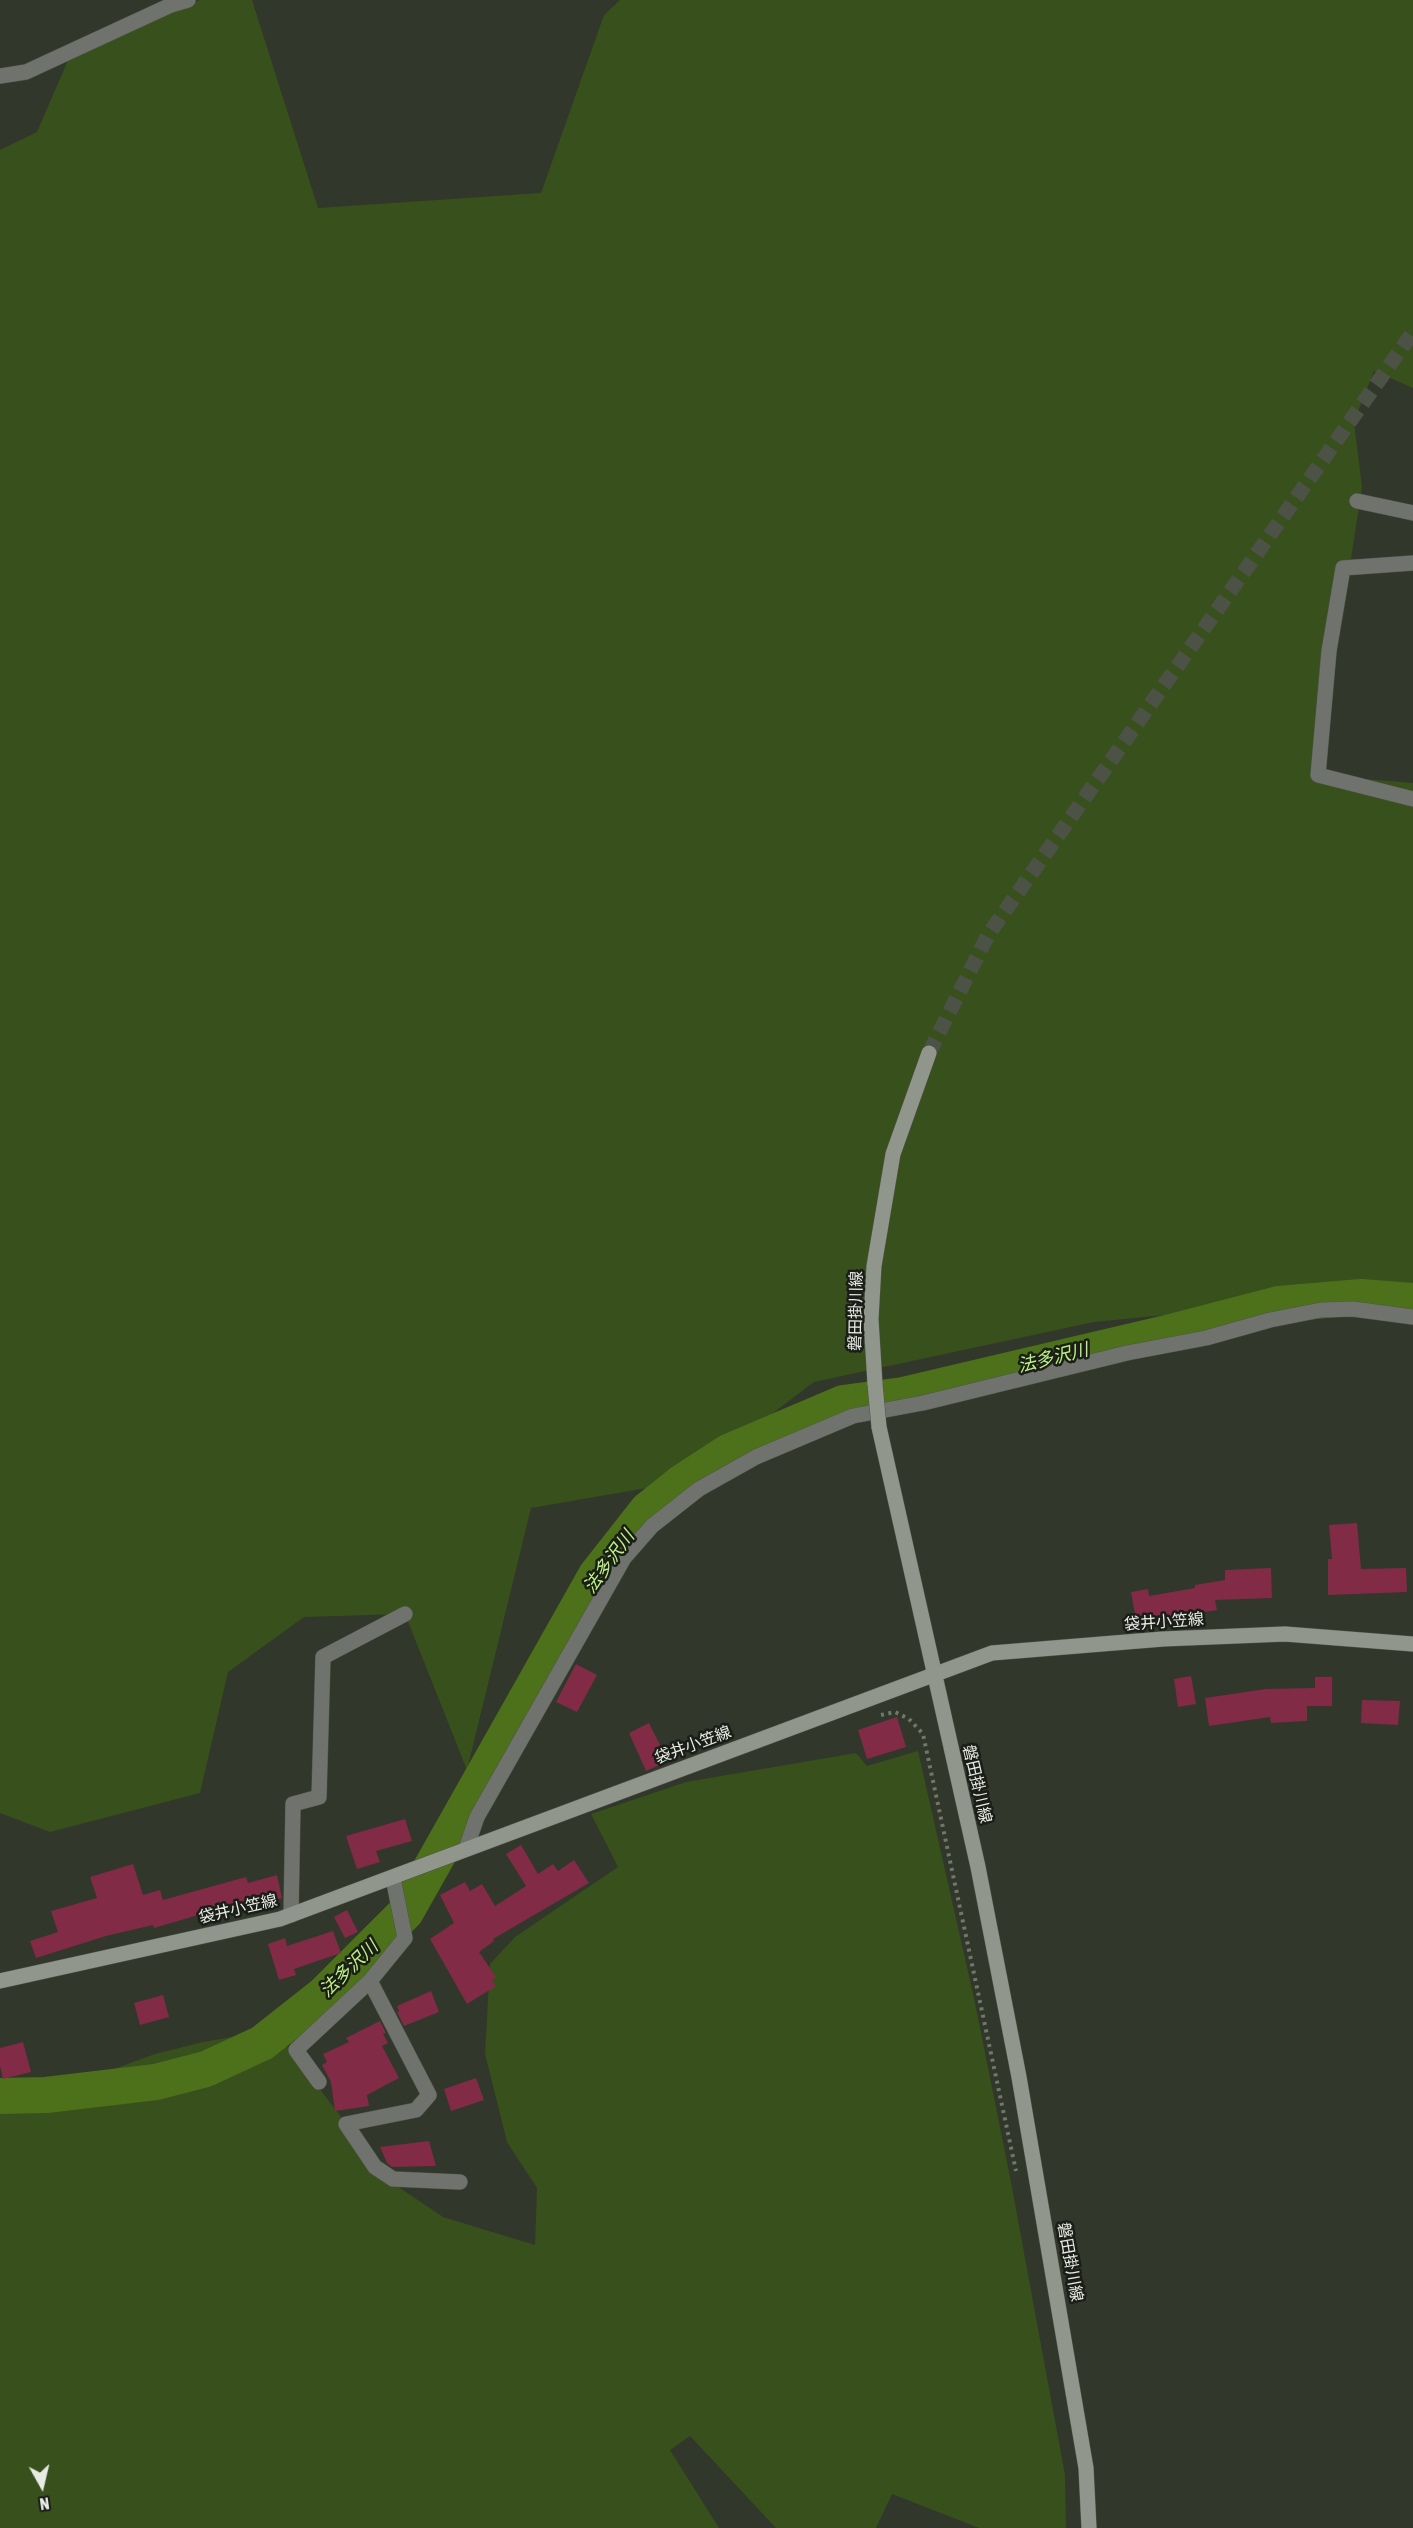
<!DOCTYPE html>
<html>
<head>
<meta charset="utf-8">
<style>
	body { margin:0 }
	#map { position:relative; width:1413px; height:2528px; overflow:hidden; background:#31372a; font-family:"Asap Condensed",sans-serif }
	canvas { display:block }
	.north { position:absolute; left:12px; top:2456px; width:60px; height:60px; -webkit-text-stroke:4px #1a1d18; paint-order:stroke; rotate:172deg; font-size:16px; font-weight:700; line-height:24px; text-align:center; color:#e7ebe3 }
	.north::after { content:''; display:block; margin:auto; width:21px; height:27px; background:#e7ebe3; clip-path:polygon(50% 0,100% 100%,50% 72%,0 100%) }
</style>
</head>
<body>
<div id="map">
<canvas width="1413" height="2528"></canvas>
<div class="north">N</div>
</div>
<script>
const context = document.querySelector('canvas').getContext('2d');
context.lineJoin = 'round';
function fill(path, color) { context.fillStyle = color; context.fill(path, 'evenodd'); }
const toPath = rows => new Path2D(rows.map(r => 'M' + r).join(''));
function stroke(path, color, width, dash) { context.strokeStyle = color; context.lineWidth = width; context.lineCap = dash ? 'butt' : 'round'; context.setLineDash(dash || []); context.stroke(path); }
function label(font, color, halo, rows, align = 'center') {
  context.font = font + ' "Asap Condensed","Noto Sans JP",sans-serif'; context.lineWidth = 5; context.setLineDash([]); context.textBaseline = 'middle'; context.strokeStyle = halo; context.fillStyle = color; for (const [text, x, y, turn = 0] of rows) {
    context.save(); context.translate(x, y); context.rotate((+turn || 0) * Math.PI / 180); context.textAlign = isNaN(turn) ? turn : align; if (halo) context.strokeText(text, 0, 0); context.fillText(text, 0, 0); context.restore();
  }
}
fill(toPath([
	[200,0,252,0,318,208,541,193,604,15,620,0,1413,0,1413,388,1374,371,1354,422,1362,487,1318,775,1413,783,1413,1314,1298,1302,1094,1322,814,1382,682,1482,531,1508,467,1770,405,1614,304,1617,228,1672,200,1793,50,1832,0,1813,0,150,37,132,72,51],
	[918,1751,974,1998,1011,2182,1065,2475,1066,2528,979,2528,892,2494,876,2528,776,2528,690,2436,670,2450,719,2528,0,2528,0,2105,40,2103,108,2071,155,2054,203,2042,268,2031,286,2045,391,2182,443,2217,535,2245,537,2188,507,2142,485,2054,490,1964,515,1937,618,1867,591,1814,686,1782,856,1753,867,1766]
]), '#38501c');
stroke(toPath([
	[0,2096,46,2095,156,2082,206,2069,262,2043,323,1995,406,1912,596,1575,647,1510,682,1482,728,1452,843,1403,903,1395,1175,1331,1279,1304,1361,1297,1413,1301]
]), '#4d711a', 36);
fill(toPath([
	[1357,1523,1361,1569,1406,1568,1407,1592,1328,1595,1328,1559,1332,1559,1329,1525],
	[1271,1568,1272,1598,1215,1600,1217,1610,1186,1615,1187,1618,1170,1621,1168,1614,1136,1620,1131,1592,1148,1589,1149,1596,1195,1588,1195,1585,1225,1580,1225,1570],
	[576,1664,597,1675,577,1712,556,1702],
	[1191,1676,1196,1704,1178,1707,1174,1679],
	[1315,1677,1332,1677,1332,1706,1307,1706,1307,1721,1271,1723,1270,1717,1209,1726,1205,1698,1266,1689,1315,1688],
	[1362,1700,1400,1701,1398,1725,1361,1723],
	[897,1717,906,1747,867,1759,858,1730],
	[649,1723,668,1761,646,1771,629,1733],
	[405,1819,412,1841,376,1851,380,1862,357,1869,346,1836],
	[521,1845,538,1874,553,1864,558,1871,574,1860,589,1883,493,1939,494,1941,479,1952,496,1977,492,1980,496,1986,467,2004,430,1939,454,1923,440,1895,465,1882,470,1891,482,1884,495,1906,526,1886,506,1854],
	[133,1864,143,1895,160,1890,163,1900,246,1877,248,1883,277,1875,282,1898,241,1910,239,1903,154,1928,153,1925,106,1936,36,1958,30,1941,58,1932,51,1911,97,1898,90,1877],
	[347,1910,358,1932,345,1938,334,1917],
	[333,1931,341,1953,294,1969,296,1975,279,1980,268,1944,285,1938,287,1946],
	[431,1991,439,2012,404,2026,397,2012,399,2011,397,2006],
	[163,1995,169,2017,140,2025,134,2003],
	[380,2021,386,2033,383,2034,388,2043,382,2046,399,2078,367,2095,369,2106,335,2111,331,2082,322,2065,327,2062,323,2054,349,2042,346,2038],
	[23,2042,31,2072,3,2079,0,2066,0,2048],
	[476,2078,484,2100,451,2111,444,2089],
	[429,2141,436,2166,392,2167,387,2163,380,2147]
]), '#812b47');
stroke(toPath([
	[929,1053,988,935,1413,332]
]), '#4c5246', 15, [15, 8]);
const minor = toPath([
	[0,76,26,72,171,5,188,0],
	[1357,501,1413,513],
	[1413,563,1343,568,1329,651,1318,775,1413,799],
	[466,1849,477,1817,624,1558,652,1526,699,1489,756,1457,853,1416,923,1403,1127,1353,1206,1338,1270,1320,1321,1310,1353,1309,1413,1317],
	[291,1915,293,1804,319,1797,323,1657,405,1614],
	[370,1981,429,2095,416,2110,346,2124,375,2167,393,2179,460,2182],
	[319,2082,296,2050,370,1981,405,1938,393,1878]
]);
const secondary = toPath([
	[875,1384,871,1319,874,1266,893,1154,929,1053],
	[879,1427,978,1867,1019,2077,1086,2468,1089,2528],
	[0,1981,280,1919,992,1653,1163,1639,1285,1634,1413,1644]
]);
stroke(minor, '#4e5448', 16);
stroke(secondary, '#4e5448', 16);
stroke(toPath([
	[881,1715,895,1712,909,1719,923,1734,1016,2171]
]), '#72776c', 4, [3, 4.5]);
stroke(minor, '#70736d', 15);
stroke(secondary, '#91968c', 15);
const secondaryBridge = toPath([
	[875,1384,879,1427]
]);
stroke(secondaryBridge, '#4e5448', 16, []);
stroke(secondaryBridge, '#91968c', 15);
label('16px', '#e7ebe3', '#1a1d18', [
	["磐田掛川線",856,1311,-89],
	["袋井小笠線",1164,1622,-4],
	["袋井小笠線",693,1745,-20],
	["磐田掛川線",977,1784,77],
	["袋井小笠線",238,1909,-13],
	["磐田掛川線",1070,2262,80]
]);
label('italic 18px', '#bdf283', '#1a1d18', [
	["法多沢川",1053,1358,-14],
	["法多沢川",609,1562,-54],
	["法多沢川",349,1969,-44]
]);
</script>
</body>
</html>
